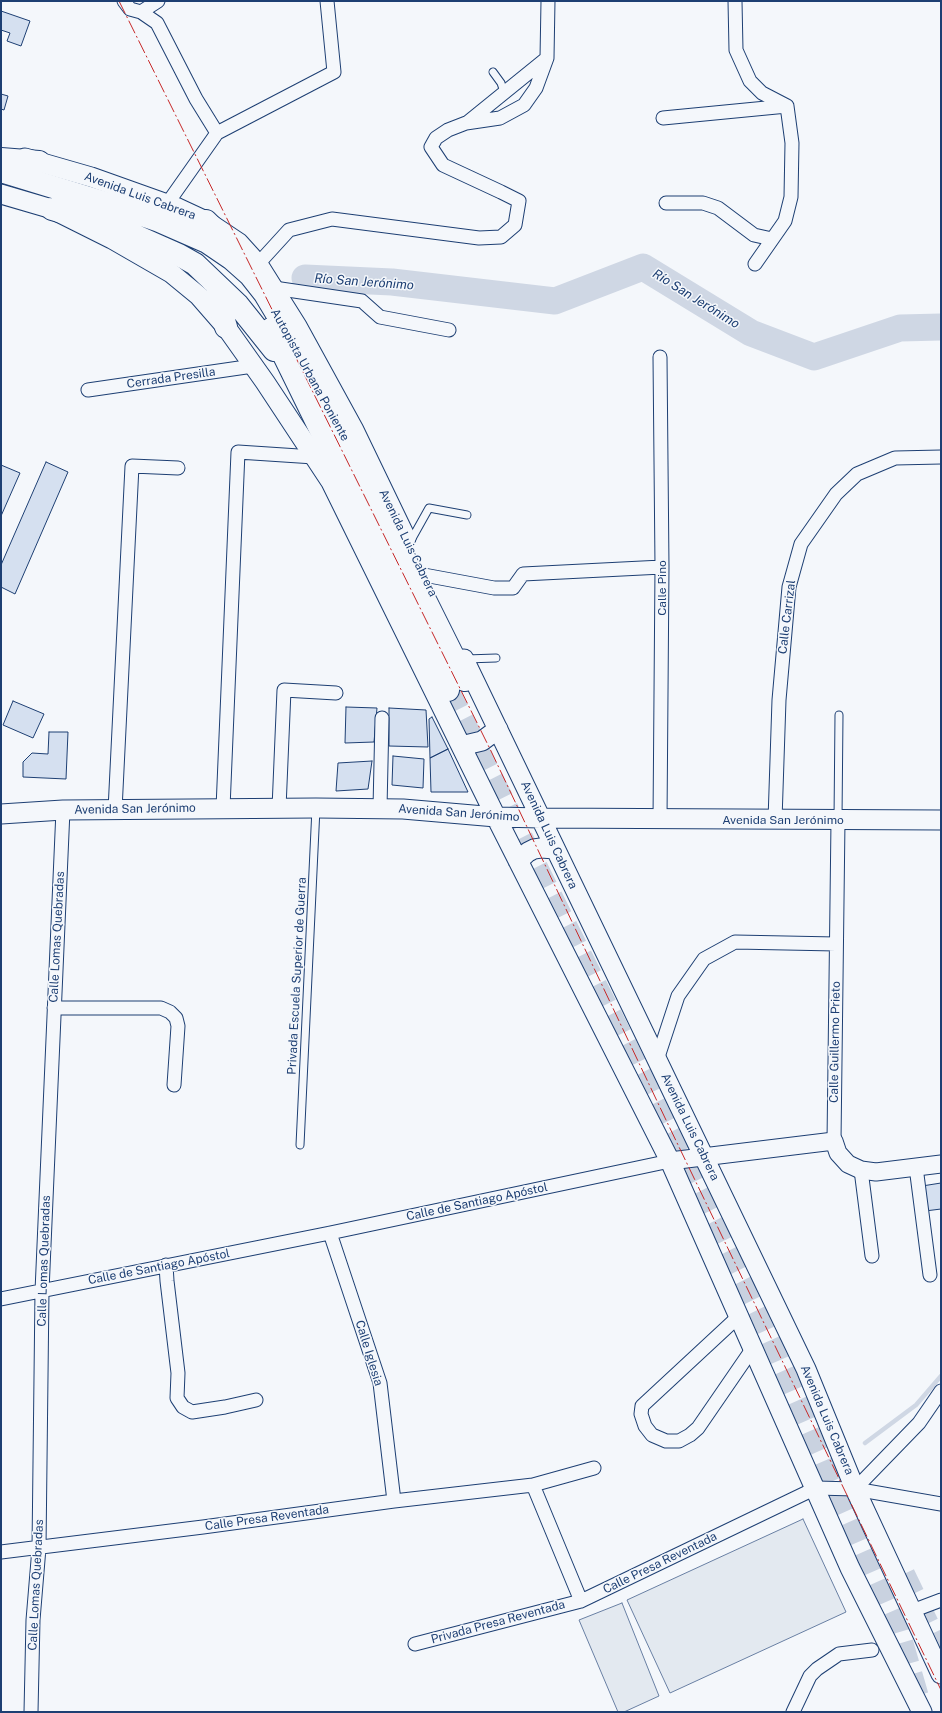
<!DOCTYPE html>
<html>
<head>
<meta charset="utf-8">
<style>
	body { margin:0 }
	#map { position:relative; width:942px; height:1713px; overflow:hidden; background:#f4f7fb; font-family:"Public Sans",sans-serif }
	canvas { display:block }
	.frame { position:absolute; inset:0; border:2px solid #1d3f73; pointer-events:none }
</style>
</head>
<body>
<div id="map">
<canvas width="942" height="1713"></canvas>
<div class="frame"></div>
</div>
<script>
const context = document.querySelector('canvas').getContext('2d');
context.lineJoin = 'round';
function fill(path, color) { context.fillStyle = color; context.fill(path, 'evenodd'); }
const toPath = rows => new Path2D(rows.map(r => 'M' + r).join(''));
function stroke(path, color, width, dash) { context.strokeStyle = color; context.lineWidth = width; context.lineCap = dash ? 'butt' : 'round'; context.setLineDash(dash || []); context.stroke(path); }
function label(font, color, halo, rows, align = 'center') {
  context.font = font + ' "Public Sans",sans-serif'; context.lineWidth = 3; context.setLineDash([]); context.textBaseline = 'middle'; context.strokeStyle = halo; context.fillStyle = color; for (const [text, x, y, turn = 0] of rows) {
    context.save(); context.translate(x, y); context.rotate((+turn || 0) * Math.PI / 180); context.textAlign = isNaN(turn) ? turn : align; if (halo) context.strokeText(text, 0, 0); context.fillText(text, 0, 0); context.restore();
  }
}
const green = toPath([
	[803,1519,846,1612,670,1693,627,1600,803,1519],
	[622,1603,659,1696,624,1712,618,1712,579,1620,622,1603]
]);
fill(green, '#e3e9f0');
stroke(green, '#687fa3', 1);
stroke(toPath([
	[865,1443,916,1405,941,1376]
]), '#cfd7e4', 4.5);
stroke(toPath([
	[305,278,392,282,555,301,643,267,751,333,814,357,900,328,941,327]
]), '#cfd7e4', 27);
const building = toPath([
	[1,11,30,21,21,46,7,41,10,33,1,30,1,11],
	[1,94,8,96,4,110,1,109,1,94],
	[46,462,68,472,15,594,1,587,1,565,46,462],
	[1,465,20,473,1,516,1,465],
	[13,701,44,714,33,738,3,725,13,701],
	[346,707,377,708,374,742,345,743,346,707],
	[389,708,426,710,428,747,389,746,389,708],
	[432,717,448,749,430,758,429,719,432,717],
	[49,732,68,732,66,779,23,777,23,762,32,753,48,754,49,732],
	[448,749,468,792,431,792,430,758,448,749],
	[393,756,424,759,423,788,392,785,393,756],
	[372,761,368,789,336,791,338,763,372,761],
	[941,1183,941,1209,925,1211,922,1186,941,1183]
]);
fill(building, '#d5e0f0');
stroke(building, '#1d3f73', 1);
stroke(toPath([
	[448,690,761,1314,896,1621,918,1697],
	[904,1574,941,1651]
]), '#c9d2e0', 22, [22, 11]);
const service = toPath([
	[493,72,501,83,504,92],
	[410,542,429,508,467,515],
	[466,659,496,658],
	[838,819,839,715],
	[300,1145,316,808]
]);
const minor = toPath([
	[124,1,130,9,141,12,157,23,196,99,217,133],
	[735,1,736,50,750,81,762,93,787,106],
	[141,12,158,1],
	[663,118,787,106],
	[468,122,547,58],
	[666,203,703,203,718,208,754,235,772,239],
	[167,204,217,133,334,72,327,1],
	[258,264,289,230,332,219,479,238,501,237,515,225,519,201,501,192,443,165,431,147,436,138,448,130,466,123,500,118,524,105,536,88,547,58,548,1],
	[755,264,785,221,791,197,792,143,787,106],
	[274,288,362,301,380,317,449,330],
	[660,357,662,567,660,820],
	[88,390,253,366],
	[424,575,494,588,513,588,523,574,662,567],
	[223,808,238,452,314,457],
	[279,808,284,690,336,693],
	[380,808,382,718],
	[115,810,132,466,178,468],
	[775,820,779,700,789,587,801,544,836,494,857,474,895,458,941,457],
	[54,1008,161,1008,170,1012,176,1018,178,1026,174,1085],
	[657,1060,678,996,704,959,735,942,836,944],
	[834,1141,838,821],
	[916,1167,930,1275],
	[861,1170,872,1256],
	[330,1233,380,1383,394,1501],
	[166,1265,167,1281,178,1373,177,1398,183,1407,192,1412,225,1407,256,1400],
	[1,1299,330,1233,670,1161],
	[739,1316,642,1406,641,1414,645,1426,652,1435,666,1441,679,1441,690,1435,698,1428,753,1348],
	[533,1485,581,1601],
	[855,1489,919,1423,941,1391],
	[1,1552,203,1527,394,1501,533,1485,594,1468],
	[912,1611,941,1600],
	[415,1644,581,1601,816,1488,855,1489,941,1504],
	[31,1712,33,1620,39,1548,42,1291,63,810],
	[793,1712,810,1676,817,1669,839,1654,872,1650]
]);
const tertiary = toPath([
	[670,1161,834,1141,838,1153,848,1164,861,1170,876,1172,941,1164]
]);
const secondary = toPath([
	[25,158,91,177,178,208,206,221,239,243,258,264,297,326,354,430,406,538],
	[1,194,52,209,112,239,171,273,199,296,226,327,265,382,331,482,496,817,670,1161,850,1568,922,1712],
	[464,659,806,1369,855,1489,941,1674],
	[461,746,482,741,498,729],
	[1,814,63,810,316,808,403,809,496,817,541,818,941,820],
	[518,861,528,852,534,849,541,848,555,849]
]);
const motorway = toPath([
	[1,159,39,162],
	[1,171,125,209,159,221,207,242,232,259,250,275,265,294,311,371,465,680],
	[52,209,118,228,179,255,195,264,238,305,274,350],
	[206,221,235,250],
	[216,296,226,327],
	[271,329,448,690]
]);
stroke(service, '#1d3f73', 9);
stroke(minor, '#1d3f73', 15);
stroke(tertiary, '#1d3f73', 19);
stroke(secondary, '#1d3f73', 21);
stroke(motorway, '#1d3f73', 24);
stroke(service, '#f4f7fb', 7);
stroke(minor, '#f4f7fb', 13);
stroke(tertiary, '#f4f7fb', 17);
stroke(secondary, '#f4f7fb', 19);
stroke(motorway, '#f4f7fb', 22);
stroke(toPath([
	[119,1,491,751,666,1120,941,1690]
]), '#c62828', 1, [14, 3, 2, 3]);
label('12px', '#1d3f73', '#f4f7fb', [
	["Avenida Luis Cabrera",140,196,20],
	["Autopista Urbana Poniente",310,375,61],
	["Cerrada Presilla",171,378,-8],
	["Avenida Luis Cabrera",408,543,64],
	["Calle Pino",662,588,-90],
	["Calle Carrizal",787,617,-83],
	["Avenida San Jerónimo",135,809,-1],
	["Avenida San Jerónimo",459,813,4],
	["Avenida San Jerónimo",783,820],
	["Avenida Luis Cabrera",549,835,65],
	["Calle Lomas Quebradas",57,937,-87],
	["Privada Escuela Superior de Guerra",297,976,-87],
	["Calle Guillermo Prieto",835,1042,-89],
	["Avenida Luis Cabrera",690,1127,64],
	["Calle de Santiago Apóstol",477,1202,-12],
	["Calle Lomas Quebradas",44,1261,-88],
	["Calle de Santiago Apóstol",159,1267,-11],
	["Calle Iglesia",369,1353,73],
	["Avenida Luis Cabrera",827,1420,67],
	["Calle Presa Reventada",267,1518,-8],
	["Calle Presa Reventada",660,1563,-26],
	["Calle Lomas Quebradas",36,1585,-87],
	["Privada Presa Reventada",498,1622,-15]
]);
label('italic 13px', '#1d3f73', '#f4f7fb', [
	["Río San Jerónimo",364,282,4],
	["Río San Jerónimo",696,299,32]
]);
</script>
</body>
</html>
